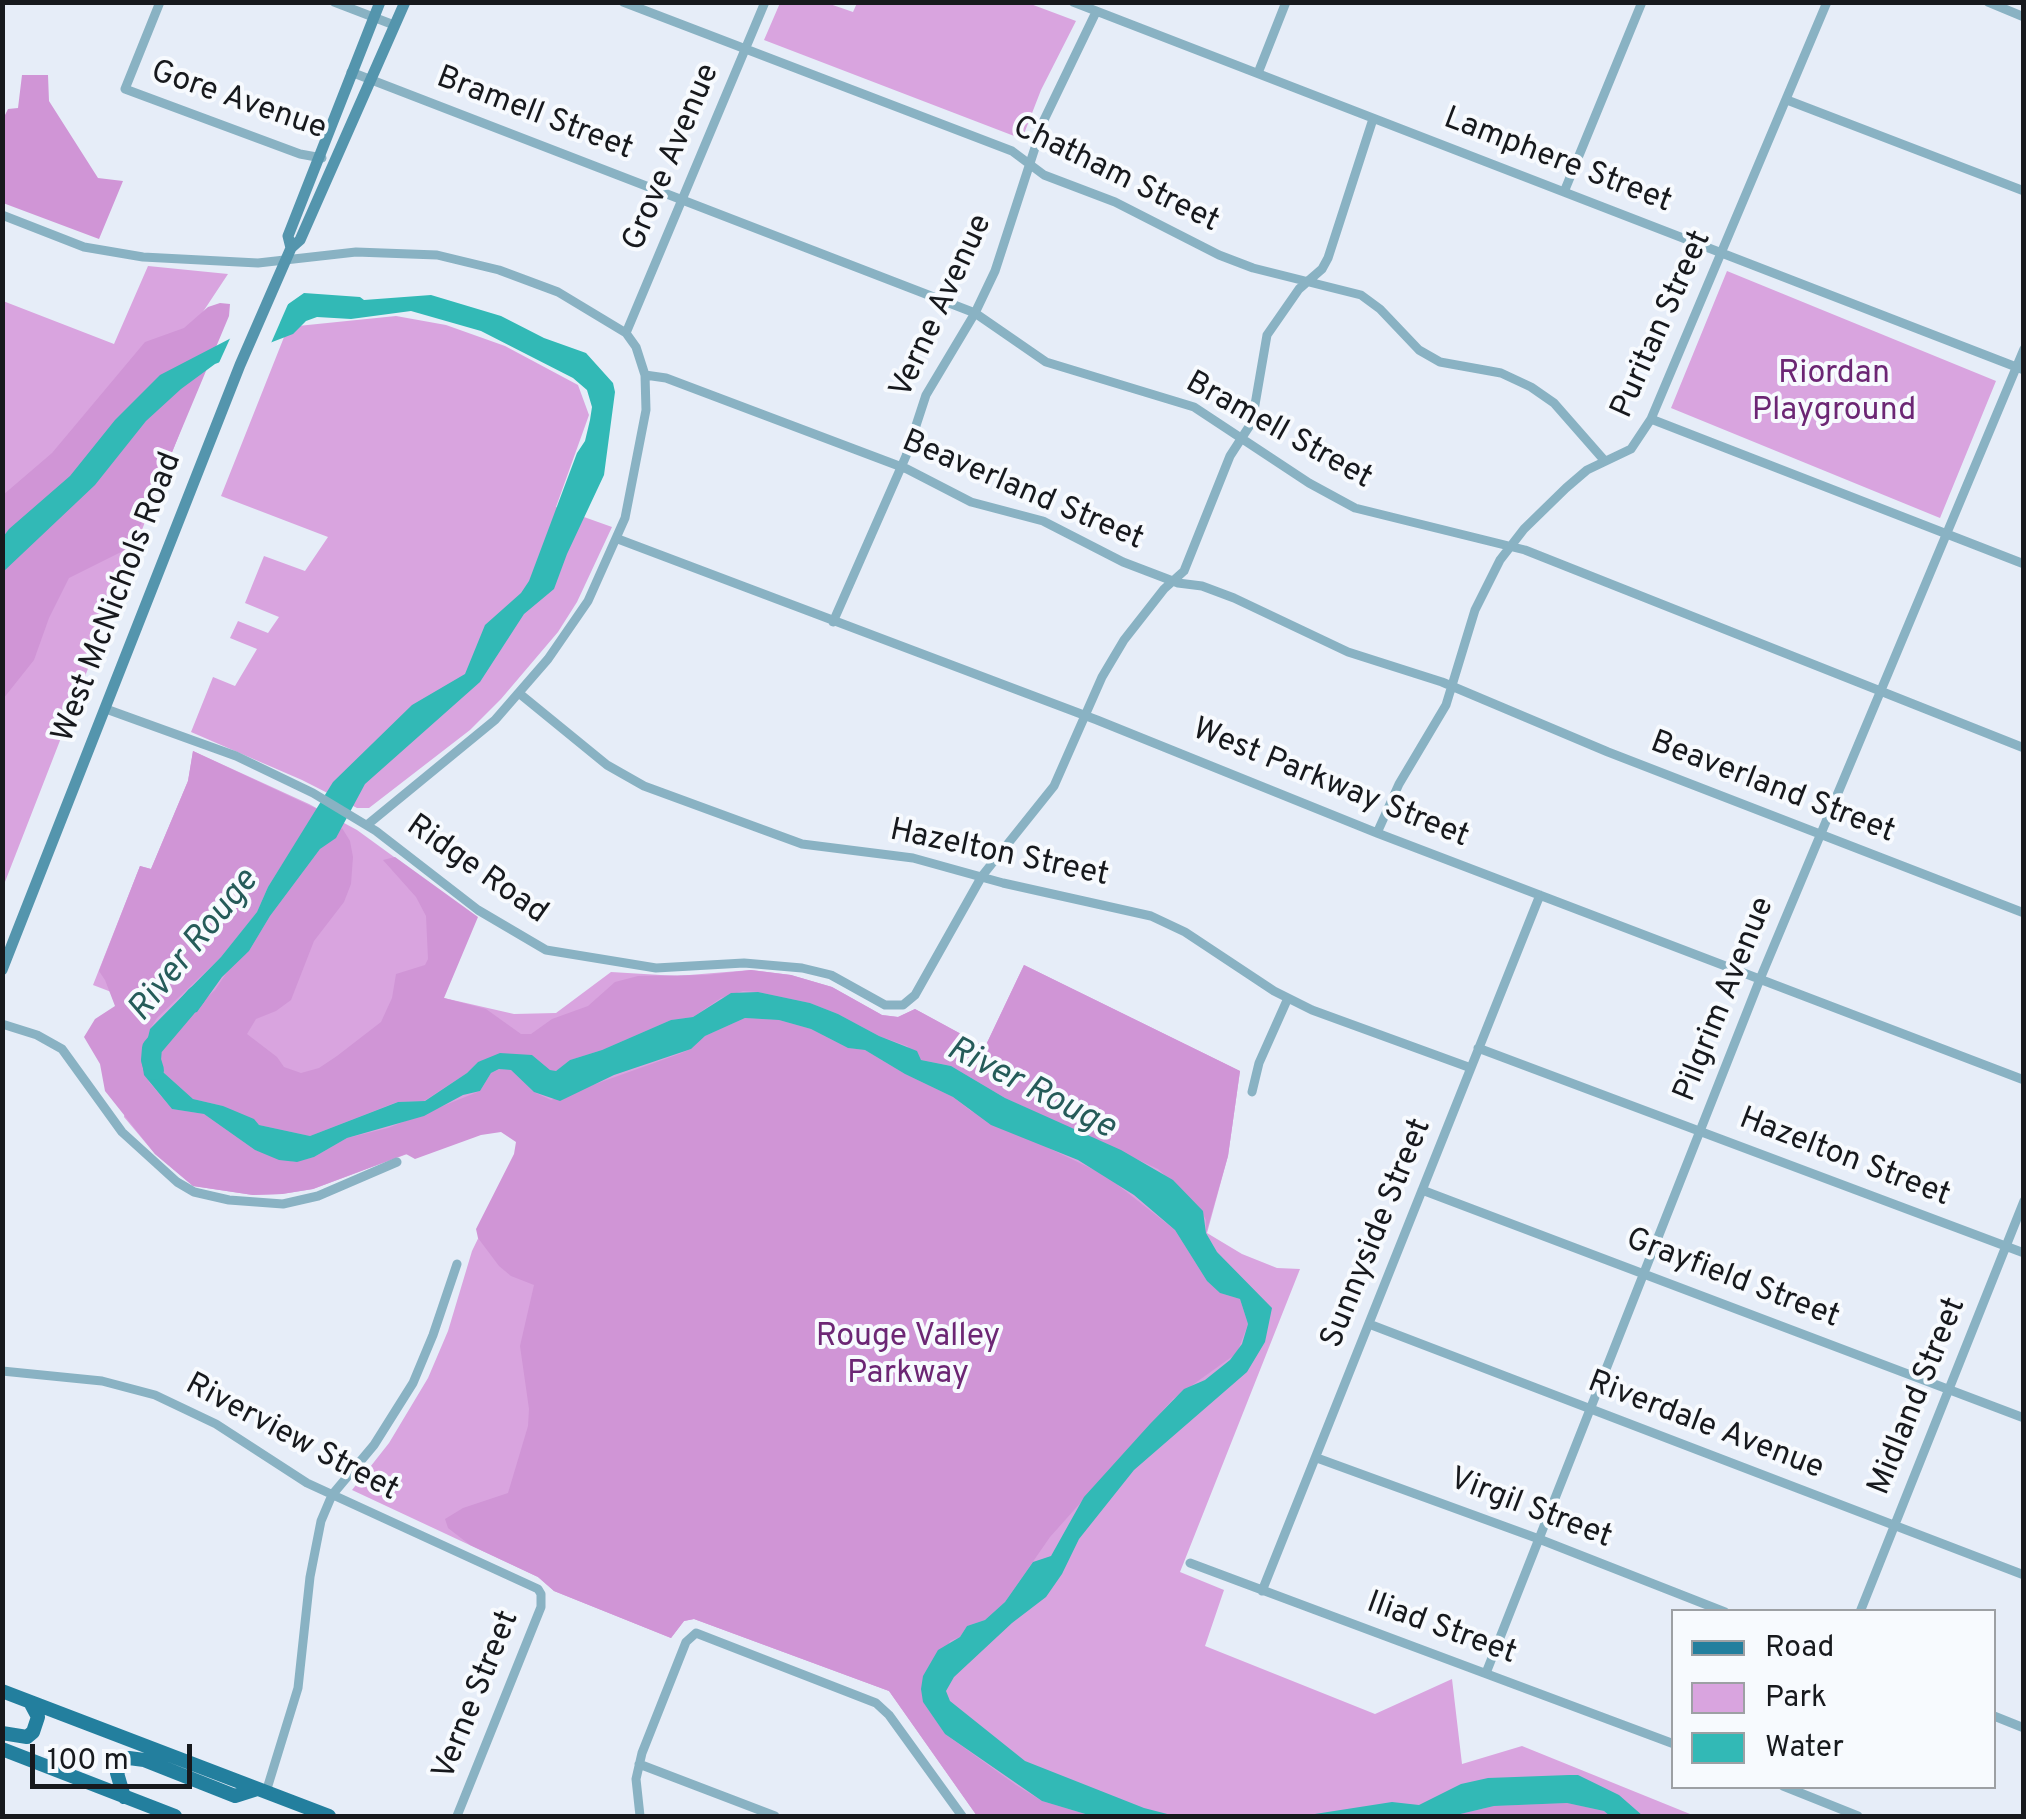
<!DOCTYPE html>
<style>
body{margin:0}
#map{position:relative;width:2026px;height:1819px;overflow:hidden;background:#e6edf8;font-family:Overpass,sans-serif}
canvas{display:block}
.frame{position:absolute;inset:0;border:5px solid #17191d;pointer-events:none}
.legend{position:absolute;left:1671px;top:1609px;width:325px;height:180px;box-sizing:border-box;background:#f7fafe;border:2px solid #9da0a4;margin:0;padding:12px 18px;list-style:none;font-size:30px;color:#17191d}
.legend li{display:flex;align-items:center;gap:20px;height:50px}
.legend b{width:50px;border:2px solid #9da0a4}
.scale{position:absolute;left:30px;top:1744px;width:162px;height:45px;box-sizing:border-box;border:5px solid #17191d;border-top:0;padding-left:12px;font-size:30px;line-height:35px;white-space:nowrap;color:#17191d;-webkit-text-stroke:8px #f7fafe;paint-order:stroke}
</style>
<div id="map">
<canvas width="2026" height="1819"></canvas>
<div class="frame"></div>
<ul class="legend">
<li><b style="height:12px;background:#237f9e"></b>Road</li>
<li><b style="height:28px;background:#d9a4df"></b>Park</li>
<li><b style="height:28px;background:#32b9b6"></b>Water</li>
</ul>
<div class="scale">100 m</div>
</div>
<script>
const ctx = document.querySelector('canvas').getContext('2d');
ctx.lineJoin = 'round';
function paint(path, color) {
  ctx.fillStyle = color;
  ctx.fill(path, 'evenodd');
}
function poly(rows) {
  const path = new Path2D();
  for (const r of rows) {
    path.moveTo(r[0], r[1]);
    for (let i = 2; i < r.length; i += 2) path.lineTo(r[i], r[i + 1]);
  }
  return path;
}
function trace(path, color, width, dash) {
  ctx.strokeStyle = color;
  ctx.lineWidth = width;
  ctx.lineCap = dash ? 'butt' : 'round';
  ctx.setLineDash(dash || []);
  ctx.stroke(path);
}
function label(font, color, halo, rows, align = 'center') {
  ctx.font = font + ' Overpass,sans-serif';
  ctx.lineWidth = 8;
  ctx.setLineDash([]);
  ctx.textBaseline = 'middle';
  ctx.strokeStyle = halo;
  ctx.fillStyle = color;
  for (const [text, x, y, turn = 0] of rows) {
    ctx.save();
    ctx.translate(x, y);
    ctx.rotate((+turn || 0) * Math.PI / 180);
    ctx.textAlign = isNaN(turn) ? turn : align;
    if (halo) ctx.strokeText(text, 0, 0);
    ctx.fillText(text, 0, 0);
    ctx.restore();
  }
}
const green = poly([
 [780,3,827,3,853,12,857,3,1028,3,1076,21,1041,90,1022,139,764,40],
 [148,266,228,274,189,333,203,373,3,887,3,301,114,344],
 [1727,271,1996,381,1940,518,1671,408],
 [396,316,446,325,505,346,578,385,589,415,556,507,612,527,577,602,558,632,501,699,470,730,369,808,357,808,302,780,191,732,213,677,235,686,257,649,230,638,238,621,268,633,279,617,245,603,264,556,305,571,328,537,221,496,288,327],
 [193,751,309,804,357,830,445,894,444,998,514,1014,556,1013,611,972,677,976,751,970,791,975,832,987,882,1015,898,1017,915,1009,985,1047,1024,965,1240,1071,1228,1156,1207,1233,1242,1254,1277,1268,1300,1269,1180,1572,1224,1590,1205,1646,1375,1714,1452,1679,1462,1764,1522,1746,1695,1816,977,1816,889,1691,694,1619,684,1621,671,1638,554,1591,538,1577,352,1490,389,1443,428,1378,448,1331,472,1251,522,1148,516,1120,418,1150,313,1189,282,1194,253,1195,193,1186,155,1154,124,1117,140,1003,93,985,140,866,151,869,188,781]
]);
const forest = poly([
 [22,75,48,75,49,101,98,178,123,181,99,239,3,203,3,119,8,109,18,108],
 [220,303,230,304,229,316,144,519,127,549,69,578,49,618,34,660,3,699,3,495,52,453,145,342,184,328,208,307],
 [193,751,317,809,268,887,257,912,221,957,157,1018,150,1029,142,1062,149,1082,172,1109,204,1114,255,1150,294,1162,314,1157,347,1138,388,1128,480,1091,491,1073,500,1069,511,1070,534,1092,551,1100,679,1054,691,1049,705,1036,745,1018,779,1020,811,1029,848,1048,865,1050,905,1074,953,1097,971,1111,1105,1175,1175,1230,1207,1281,1220,1293,1240,1299,1248,1324,1237,1353,1173,1399,1050,1537,1005,1602,985,1620,967,1626,960,1637,950,1641,923,1702,945,1734,1016,1785,1042,1801,1092,1816,1031,1814,977,1816,889,1691,694,1619,684,1621,671,1638,554,1591,538,1577,470,1545,448,1528,445,1519,463,1508,508,1493,528,1426,529,1409,520,1346,534,1285,511,1276,499,1266,478,1238,476,1229,514,1154,516,1142,501,1132,481,1135,415,1159,406,1154,313,1189,282,1194,253,1195,193,1186,155,1154,105,1091,100,1064,84,1037,95,1019,115,1006,105,980,99,971,140,866,151,869,188,781],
 [342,828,350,841,353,857,351,884,344,902,314,941,291,1000,276,1011,256,1019,247,1034,277,1057,284,1067,301,1073,319,1068,337,1056,381,1022,392,998,396,974,425,965,428,959,426,916,416,897,383,860,395,857,478,917,444,998,486,1009,521,1034,531,1034,552,1019,588,1006,615,982,638,976,706,975,751,970,791,975,832,987,882,1015,898,1017,915,1009,985,1047,1024,965,1240,1071,1228,1156,1206,1233,1206,1220,1199,1207,1158,1169,1005,1098,951,1066,921,1060,907,1046,879,1036,838,1014,810,1003,758,992,743,991,721,998,693,1017,671,1020,602,1050,570,1060,556,1071,550,1070,532,1055,478,1062,467,1073,424,1101,397,1102,310,1136,259,1125,223,1106,193,1099,154,1064,154,1038,160,1026,170,1018,189,1015,215,990,231,966,249,951,270,916,320,849],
 [1567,1803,1604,1811,1610,1816,1452,1816,1494,1806]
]);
const water = poly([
 [304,293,360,297,364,300,431,295,501,316,544,338,586,353,613,383,615,392,604,475,567,554,554,589,524,614,480,682,365,784,336,838,320,849,270,916,249,951,222,977,197,1012,170,1018,160,1026,154,1038,154,1064,193,1099,223,1106,254,1119,259,1125,310,1136,398,1102,425,1101,467,1073,478,1062,500,1053,532,1055,550,1070,556,1071,570,1060,602,1050,671,1020,693,1017,731,993,758,992,810,1003,838,1014,879,1036,917,1051,921,1060,951,1066,1005,1098,1121,1150,1173,1180,1203,1211,1206,1233,1217,1252,1272,1308,1265,1342,1247,1372,1134,1470,1079,1539,1062,1574,1046,1597,1012,1623,954,1677,946,1691,950,1701,1025,1761,1144,1808,1175,1816,1092,1816,1042,1801,945,1734,923,1702,921,1689,923,1676,938,1650,960,1637,967,1626,985,1620,1005,1602,1033,1562,1051,1556,1084,1497,1150,1424,1184,1389,1205,1380,1230,1360,1242,1344,1248,1324,1240,1299,1220,1293,1207,1281,1175,1230,1134,1195,1078,1160,991,1125,953,1097,905,1074,865,1050,848,1048,811,1029,779,1020,745,1018,705,1036,691,1049,614,1075,560,1101,534,1092,511,1070,499,1069,491,1073,480,1091,463,1095,424,1116,347,1138,314,1157,297,1162,279,1160,255,1150,204,1114,172,1109,144,1075,142,1062,150,1029,221,957,257,912,268,887,333,782,412,705,465,674,485,625,521,593,529,581,577,453,585,441,590,420,592,407,587,390,573,378,481,331,411,311,351,319,317,317,306,321,293,334,215,364,181,389,146,421,95,485,3,572,3,537,9,529,70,476,115,420,160,375,264,321],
 [1569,1775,1578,1775,1619,1795,1643,1816,1610,1816,1604,1811,1567,1803,1494,1806,1452,1816,1302,1816,1392,1802,1419,1805,1461,1784,1488,1778]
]);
const pier = poly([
 [292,295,268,350,227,365,218,365,233,332]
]);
const river = poly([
 [154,1070,151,1060,152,1048,196,996]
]);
const minor = poly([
 [160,2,125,89,300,154,322,158],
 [334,2,394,25],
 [623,2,1012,151,1044,175,1115,202,1219,255,1253,268,1361,295,1380,309,1419,350,1440,362,1501,373,1531,387,1554,403,1604,460],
 [1073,2,2024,370],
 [1988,2,2024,17],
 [351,72,975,313,1046,362,1194,407,1309,483,1355,508,1525,550,2024,748],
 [1258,73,1286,2],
 [1787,100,2024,191],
 [1564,192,1642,2],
 [2,215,84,247,143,257,258,263,356,252,437,255,499,270,558,292,626,333,636,347,645,375,646,410,625,518,588,601,548,659,495,720,367,825],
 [626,333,765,2],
 [645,375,666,378,907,469,971,502,1043,521,1123,562,1178,583,1202,586,1234,598,1348,652,1442,682,1608,752,2024,913],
 [1651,419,2024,564],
 [618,539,1097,720,1377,833,2024,1080],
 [833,622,906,456,926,395,975,313,995,271,1044,120,1096,12],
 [520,694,607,765,644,786,802,844,913,858,1003,883,1151,916,1185,932,1274,991,1312,1010,1471,1068],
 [106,709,236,756,313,793,376,831,478,910,546,950,656,968,744,963,802,968,831,975,885,1005,903,1005,915,995,982,876,1054,786,1102,677,1124,640,1164,589,1184,571,1230,456,1252,422,1267,335,1299,289,1322,269,1328,258,1373,119],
 [1377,833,1399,784,1446,705,1475,610,1500,560,1524,529,1566,488,1587,470,1631,449,1651,419,1827,2],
 [2,1024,37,1035,62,1049,122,1132,177,1182,194,1192,229,1200,283,1204,318,1196,397,1162],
 [1478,1048,2024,1253],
 [1252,1092,1259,1063,1288,998],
 [1422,1190,2024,1418],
 [1369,1324,2024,1575],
 [2,1371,102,1381,155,1395,216,1424,307,1483,538,1589,541,1594,541,1607,457,1816],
 [1317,1458,1539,1539,1725,1612],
 [1190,1563,1674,1744],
 [1262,1591,1540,895],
 [1860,1612,2024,1201],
 [1486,1673,1760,979,2024,349],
 [1994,1716,2024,1728],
 [639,1764,775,1816],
 [1783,1786,1858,1816],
 [266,1792,298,1688,310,1577,321,1521,332,1495,374,1445,413,1383,433,1335,457,1264],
 [640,1816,636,1779,642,1753,686,1642,696,1633,876,1703,889,1715,962,1816]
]);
const secondary = poly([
 [291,248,288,236,380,2],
 [2,970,240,365,291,248,300,240,405,2]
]);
const primary = poly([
 [2,1691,329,1816],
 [2,1733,27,1737,33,1732,38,1717,30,1702],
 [2,1749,175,1816],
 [124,1797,117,1773,123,1762,129,1758,144,1760,235,1796,257,1789]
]);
const streetNames = [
 ["Gore Avenue",238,102,19],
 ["Bramell Street",534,115,21],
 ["Grove Avenue",673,158,-67],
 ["Lamphere Street",1557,162,21],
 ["Chatham Street",1115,176,26],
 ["Verne Avenue",943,307,-65],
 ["Puritan Street",1663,325,-66],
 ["Bramell Street",1278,432,29],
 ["Beaverland Street",1022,492,23],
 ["West McNichols Road",119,598,-69],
 ["West Parkway Street",1330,785,22],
 ["Beaverland Street",1772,789,21],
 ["Hazelton Street",999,855,12],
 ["Ridge Road",476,871,35],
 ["Pilgrim Avenue",1726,1000,-68],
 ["Hazelton Street",1844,1159,21],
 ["Sunnyside Street",1378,1234,-68],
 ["Grayfield Street",1732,1280,21],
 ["Midland Street",1919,1397,-68],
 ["Riverdale Avenue",1705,1427,21],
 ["Riverview Street",291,1439,28],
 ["Virgil Street",1530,1510,21],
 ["Iliad Street",1441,1630,20],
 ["Verne Street",478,1696,-68]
];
const parkNames = [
 ["Riordan",1834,376],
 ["Playground",1834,413],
 ["Rouge Valley",908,1339],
 ["Parkway",908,1376]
];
const waterNames = [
 ["River Rouge",195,947,-51],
 ["River Rouge",1030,1090,27]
];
paint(green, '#d9a4df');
paint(forest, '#d095d6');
paint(water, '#32b9b6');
paint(pier, '#e6edf8');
trace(river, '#32b9b6', 20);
trace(minor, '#89b2c3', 9);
trace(secondary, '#5495ad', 11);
trace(primary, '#237f9e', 14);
label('32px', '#17191d', '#f7fafe', streetNames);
label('32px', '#6c2674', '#f7fafe', parkNames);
label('italic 35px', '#255b59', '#f7fafe', waterNames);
</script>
